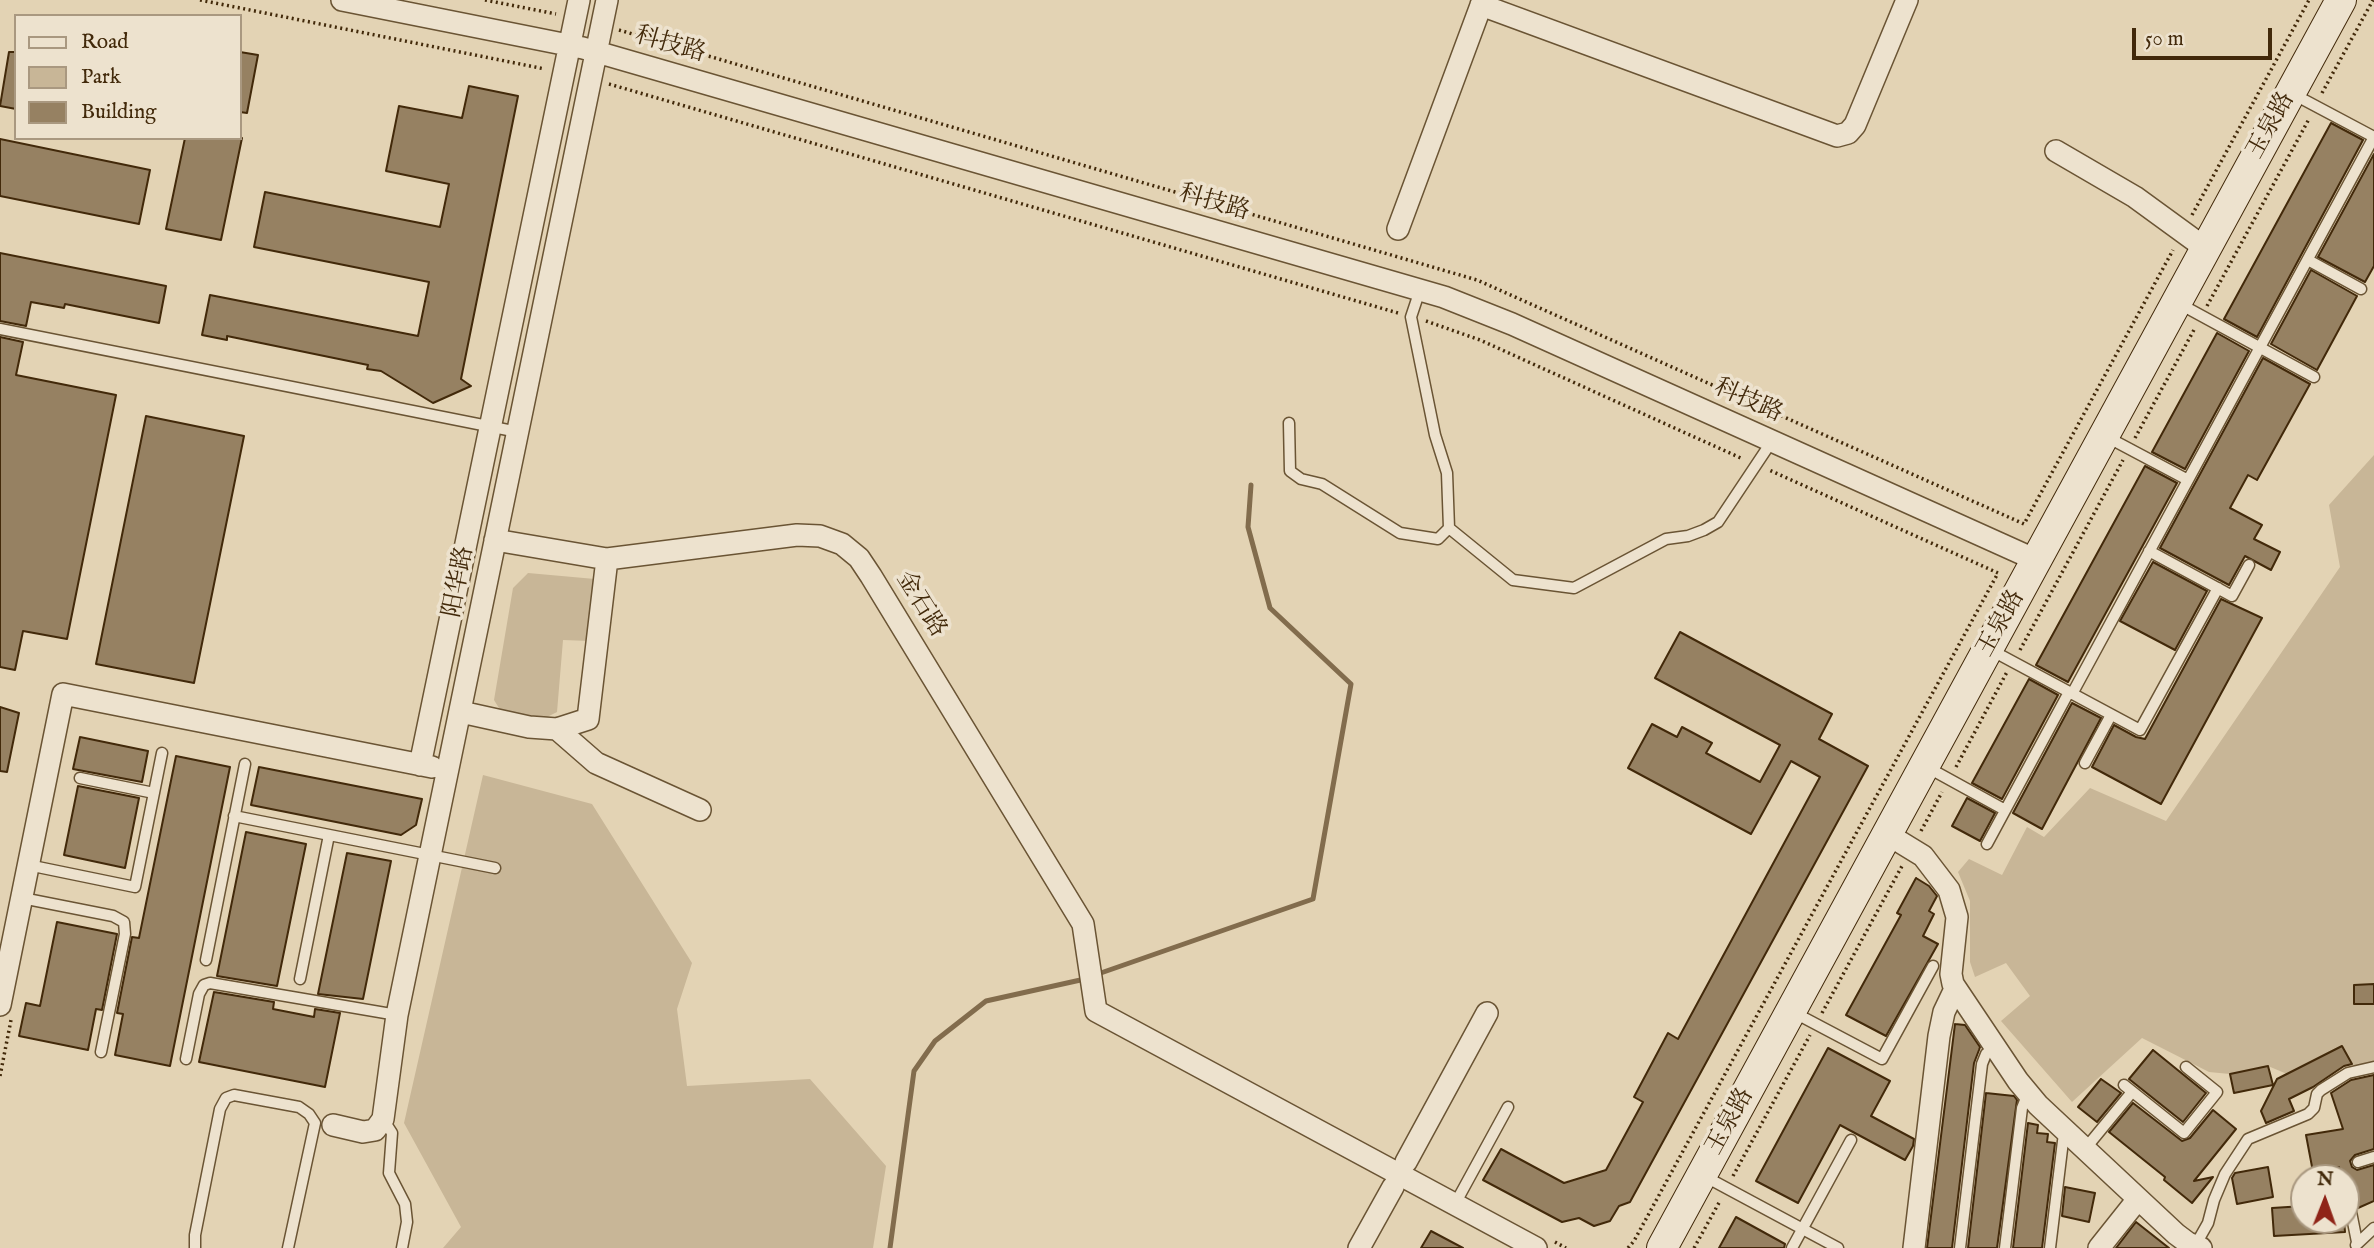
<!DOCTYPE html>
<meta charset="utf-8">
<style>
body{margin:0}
#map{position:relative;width:2374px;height:1248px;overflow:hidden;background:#e3d3b4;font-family:"IM FELL English",serif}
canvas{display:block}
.legend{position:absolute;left:14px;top:14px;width:228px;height:126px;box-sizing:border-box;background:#ede2ce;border:2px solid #a99880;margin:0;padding:9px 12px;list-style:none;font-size:21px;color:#42290a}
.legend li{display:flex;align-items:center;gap:14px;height:35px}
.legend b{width:35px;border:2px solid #a99880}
.north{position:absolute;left:2290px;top:1164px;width:70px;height:70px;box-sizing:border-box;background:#ede2ce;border:2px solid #a99880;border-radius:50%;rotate:1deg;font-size:19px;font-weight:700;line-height:28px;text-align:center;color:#42290a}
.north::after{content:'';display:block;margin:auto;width:24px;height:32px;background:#8f2418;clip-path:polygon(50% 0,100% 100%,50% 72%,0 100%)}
.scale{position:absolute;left:2132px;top:28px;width:140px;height:32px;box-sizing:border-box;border:4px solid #42290a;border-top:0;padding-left:9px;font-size:21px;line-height:24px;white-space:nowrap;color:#42290a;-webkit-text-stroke:5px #ede2ce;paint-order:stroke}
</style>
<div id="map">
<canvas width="2374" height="1248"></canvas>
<ul class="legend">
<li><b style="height:9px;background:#ede2ce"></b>Road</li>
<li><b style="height:19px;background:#c8b697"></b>Park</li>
<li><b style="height:19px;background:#968162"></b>Building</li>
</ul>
<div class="north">N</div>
<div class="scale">50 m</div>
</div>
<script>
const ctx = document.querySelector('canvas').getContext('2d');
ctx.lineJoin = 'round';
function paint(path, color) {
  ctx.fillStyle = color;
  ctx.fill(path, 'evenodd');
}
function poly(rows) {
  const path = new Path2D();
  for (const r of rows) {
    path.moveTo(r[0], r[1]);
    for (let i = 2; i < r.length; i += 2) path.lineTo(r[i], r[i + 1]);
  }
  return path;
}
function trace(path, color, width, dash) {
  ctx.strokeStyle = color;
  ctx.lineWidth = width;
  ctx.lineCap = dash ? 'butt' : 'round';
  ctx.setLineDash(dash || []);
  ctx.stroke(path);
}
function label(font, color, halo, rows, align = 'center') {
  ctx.font = font + ' "IM FELL English","Noto Serif SC",serif';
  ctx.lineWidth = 7;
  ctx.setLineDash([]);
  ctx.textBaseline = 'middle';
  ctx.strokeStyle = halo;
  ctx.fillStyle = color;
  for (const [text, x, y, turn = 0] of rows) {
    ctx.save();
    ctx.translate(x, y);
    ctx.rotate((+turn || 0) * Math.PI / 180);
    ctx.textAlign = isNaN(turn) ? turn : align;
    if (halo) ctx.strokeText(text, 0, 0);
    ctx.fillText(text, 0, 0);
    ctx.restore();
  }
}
const green = poly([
 [2374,455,2374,1069,2353,1066,2342,1046,2287,1074,2268,1066,2230,1074,2209,1072,2142,1038,2072,1102,2001,1021,2030,996,2006,963,1975,977,1970,962,1970,901,1958,872,1969,859,2002,875,2027,827,2044,837,2090,788,2166,821,2340,567,2329,505],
 [528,573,595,579,590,641,563,640,557,712,543,719,502,713,494,700,513,588],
 [483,775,592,804,692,963,677,1009,687,1086,810,1079,886,1166,873,1248,443,1248,461,1227,404,1123]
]);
const stream = poly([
 [1095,975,1313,899,1351,684,1270,608,1248,527,1251,485],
 [890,1248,914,1071,935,1041,986,1001,1085,979]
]);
const building = poly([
 [9,52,16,52,16,109,0,106,9,52],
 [240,52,258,55,247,113,240,112,240,52],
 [469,86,518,96,461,379,471,386,433,403,381,371,367,369,368,365,227,336,227,340,202,335,210,295,418,336,429,282,254,247,265,192,440,227,449,184,386,171,399,106,462,118,469,86],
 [2331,123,2363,140,2257,337,2224,319,2331,123],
 [185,138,242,138,221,240,166,229,185,138],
 [0,139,150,170,139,224,0,196,0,139],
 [2374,154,2374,266,2365,282,2318,257,2374,154],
 [0,253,166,286,159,323,65,304,64,308,31,302,26,326,0,321,0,253],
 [2311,270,2357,296,2317,370,2271,344,2311,270],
 [2217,333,2249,351,2185,469,2152,452,2217,333],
 [0,337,23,342,16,375,116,395,67,639,23,631,15,670,0,667,0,337],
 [2263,358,2310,384,2257,480,2248,475,2230,508,2262,525,2254,539,2280,552,2271,570,2245,556,2229,585,2160,548,2263,358],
 [146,416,244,436,194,683,96,664,146,416],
 [2145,466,2177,483,2068,682,2036,665,2145,466],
 [2153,562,2207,591,2175,650,2120,621,2153,562],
 [2221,599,2262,618,2161,804,2092,767,2114,725,2136,737,2145,739,2221,599],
 [1680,632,1832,714,1819,739,1868,766,1630,1202,1619,1206,1610,1221,1594,1226,1579,1218,1562,1222,1483,1180,1501,1149,1564,1183,1606,1170,1643,1102,1634,1097,1668,1033,1678,1039,1820,777,1791,761,1751,834,1628,768,1652,724,1677,737,1682,727,1712,743,1706,753,1760,782,1780,745,1655,678,1680,632],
 [2029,679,2058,695,2002,799,1972,783,2029,679],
 [2072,703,2101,718,2042,829,2013,813,2072,703],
 [0,707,19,713,7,772,0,771,0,707],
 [80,737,148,751,142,782,73,769,80,737],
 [176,756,230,767,170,1066,115,1055,123,1014,117,1013,132,937,139,938,176,756],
 [259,767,422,799,416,825,401,835,251,805,259,767],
 [78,786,139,798,125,868,64,855,78,786],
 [1967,798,1995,813,1980,841,1952,826,1967,798],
 [246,832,306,844,277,986,217,976,246,832],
 [347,853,391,861,363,999,318,994,347,853],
 [1916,878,1929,886,1937,896,1929,911,1934,914,1923,936,1938,944,1886,1036,1846,1015,1901,915,1897,913,1916,878],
 [57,922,117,934,102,1010,96,1009,88,1050,19,1036,26,1003,40,1006,57,922],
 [2374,984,2374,1004,2354,1004,2354,985,2374,984],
 [214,992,274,1002,273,1009,314,1017,315,1009,340,1013,325,1087,199,1062,214,992],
 [1955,1024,1965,1025,1980,1047,1979,1050,1974,1063,1952,1248,1927,1248,1955,1024],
 [2342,1046,2352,1064,2344,1066,2313,1087,2289,1099,2294,1111,2266,1123,2261,1111,2277,1079,2342,1046],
 [1828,1048,1890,1081,1871,1116,1914,1139,1913,1146,1905,1160,1840,1125,1798,1203,1756,1181,1828,1048],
 [2153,1050,2206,1093,2183,1122,2129,1079,2153,1050],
 [2268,1066,2273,1085,2234,1093,2230,1074,2268,1066],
 [2374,1075,2374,1149,2355,1155,2350,1161,2352,1167,2357,1170,2374,1165,2374,1201,2358,1208,2356,1198,2348,1189,2346,1178,2343,1178,2339,1167,2313,1172,2306,1135,2343,1129,2331,1093,2351,1080,2374,1075],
 [2101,1079,2121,1093,2097,1122,2078,1107,2101,1079],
 [1986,1093,2014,1096,2017,1100,1997,1248,1968,1248,1986,1093],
 [2133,1103,2182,1141,2190,1138,2213,1110,2236,1129,2194,1181,2213,1177,2192,1203,2164,1180,2165,1177,2109,1132,2133,1103],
 [2028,1123,2038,1125,2037,1133,2048,1134,2047,1142,2055,1143,2042,1248,2013,1248,2028,1123],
 [2268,1167,2273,1197,2237,1204,2232,1178,2235,1173,2268,1167],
 [2065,1187,2095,1193,2089,1222,2062,1216,2065,1187],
 [2304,1206,2304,1220,2344,1220,2345,1232,2274,1236,2272,1208,2304,1206],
 [1736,1217,1785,1244,1784,1248,1719,1248,1736,1217],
 [2136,1222,2169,1248,2116,1248,2136,1222],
 [1431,1231,1463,1248,1421,1248,1431,1231]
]);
const path = poly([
 [200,0,545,69],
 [485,0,556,14],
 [619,30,1477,280,2024,524,2173,250],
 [609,84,1398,313],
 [2322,93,2373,0],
 [2192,215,2309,0],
 [2207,306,2309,119],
 [1426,321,1480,340,1743,459],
 [2135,438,2195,328],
 [2020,650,2123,460],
 [1956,767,2007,672],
 [1921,831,1942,792],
 [1822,1013,1902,866],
 [0,1076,11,1020],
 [1733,1176,1810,1035],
 [1555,1242,1566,1248],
 [1628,1248,1634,1241,1998,573,1769,470],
 [1694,1248,1720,1201]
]);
const lane = poly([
 [2293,94,2374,137],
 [2308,260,2361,289],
 [1420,290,1411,317,1435,435,1447,473,1449,528,1513,580,1574,588,1666,539,1688,536,1704,530,1718,522,1772,441],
 [2178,303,2314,377],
 [0,329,518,432],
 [1289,423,1290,471,1301,479,1322,484,1400,533,1438,539,1449,528],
 [2107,437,2188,480],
 [2149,551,2232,596,2249,565],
 [1989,649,2140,730,2218,588],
 [2072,694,2374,137],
 [2085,763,2111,715],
 [1925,766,2005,810],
 [80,778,154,793],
 [234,816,495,868],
 [1987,844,2069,692],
 [28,865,135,887,162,753],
 [22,898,113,916,124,922,125,934,101,1052],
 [206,960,245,764],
 [300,979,329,835],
 [1793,1012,1882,1059,1933,966],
 [186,1059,199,994,204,985,210,983,397,1015],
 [2124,1085,2184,1133,2217,1092,2186,1067],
 [383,1119,392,1133,389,1173,405,1204,407,1222,402,1248],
 [2085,1149,2132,1092],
 [2358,1162,2374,1157],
 [1704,1176,1838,1248],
 [2346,1196,2349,1202,2357,1242],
 [1455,1204,1508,1107],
 [2356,1245,2374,1228],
 [2195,1246,2208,1223,2214,1200,2225,1174,2248,1139,2308,1114,2314,1108,2317,1094,2321,1090,2348,1073,2374,1067],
 [195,1248,195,1235,220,1109,226,1098,234,1095,299,1107,309,1114,315,1123,288,1248],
 [1792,1248,1851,1140],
 [1960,1248,1982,1064,1986,1054,1995,1047],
 [2005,1248,2022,1108,2028,1093],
 [2050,1248,2063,1141,2066,1131]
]);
const street = poly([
 [342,0,583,48,1444,297,1512,324,2036,560],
 [1481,5,1837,136,1848,133,1855,125,1907,0],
 [2056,151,2135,197,2205,248],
 [1398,229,1483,0],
 [495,540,607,559,797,535,820,536,842,544,859,558,871,576,1083,924,1096,1011,1536,1248],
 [461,712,529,727,557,729,588,719,607,559],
 [557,729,596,763,700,810],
 [420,765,579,0],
 [1887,834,1923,856,1949,890,1957,917,1951,974,1953,984,2018,1081,2038,1105,2176,1234,2188,1243,2201,1248],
 [0,1005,63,694,432,767],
 [333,1125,363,1132,375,1130,383,1119,397,1015,607,0],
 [1406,1162,1487,1013],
 [1359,1248,1393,1187],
 [1914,1248,1939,1036,1944,1012,1955,989],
 [2099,1248,2138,1199]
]);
const secondary = poly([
 [1662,1248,2341,0]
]);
const streetNames = [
 ["科技路",670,46,16],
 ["玉泉路",2272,126,-61],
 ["科技路",1214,204,16],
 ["科技路",1748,402,24],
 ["阳华路",460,582,-79],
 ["金石路",920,605,58],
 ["玉泉路",2002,624,-61],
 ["玉泉路",1731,1122,-61]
];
paint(green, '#c8b697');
trace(stream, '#826c4d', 5);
paint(building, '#968162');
trace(building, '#42290a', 2);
trace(lane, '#6a5434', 13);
trace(street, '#6a5434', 24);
trace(secondary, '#42290a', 32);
trace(path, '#42290a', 3.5, [2, 3.5]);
trace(lane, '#ede2ce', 10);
trace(street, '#ede2ce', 21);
trace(secondary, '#ede2ce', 30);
label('24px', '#42290a', '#ede2ce', streetNames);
</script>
